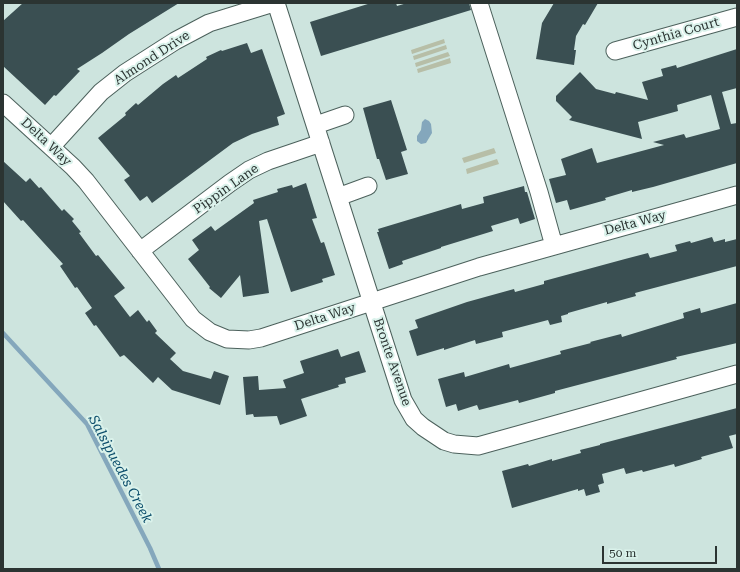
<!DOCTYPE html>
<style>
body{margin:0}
#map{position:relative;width:740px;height:572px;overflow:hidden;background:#cde4de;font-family:"Roboto Serif",serif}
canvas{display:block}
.frame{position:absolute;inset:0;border:4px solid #2b3432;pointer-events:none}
.scale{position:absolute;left:602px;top:546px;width:115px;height:18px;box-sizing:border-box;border:2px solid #2b3432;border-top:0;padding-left:5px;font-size:12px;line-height:14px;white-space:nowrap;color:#2b3432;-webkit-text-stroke:3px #daf2eb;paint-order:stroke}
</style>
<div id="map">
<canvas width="740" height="572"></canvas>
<div class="frame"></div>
<div class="scale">50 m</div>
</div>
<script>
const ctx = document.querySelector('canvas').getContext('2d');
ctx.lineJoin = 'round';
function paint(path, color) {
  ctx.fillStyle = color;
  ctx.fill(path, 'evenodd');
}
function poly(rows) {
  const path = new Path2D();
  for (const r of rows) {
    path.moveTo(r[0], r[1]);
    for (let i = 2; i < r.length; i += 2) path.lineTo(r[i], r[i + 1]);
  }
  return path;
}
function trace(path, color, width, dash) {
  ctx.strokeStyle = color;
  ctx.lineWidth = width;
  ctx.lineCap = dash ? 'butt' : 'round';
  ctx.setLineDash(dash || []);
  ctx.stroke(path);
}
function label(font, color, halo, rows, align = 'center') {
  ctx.font = font + ' "Roboto Serif",serif';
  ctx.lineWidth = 4;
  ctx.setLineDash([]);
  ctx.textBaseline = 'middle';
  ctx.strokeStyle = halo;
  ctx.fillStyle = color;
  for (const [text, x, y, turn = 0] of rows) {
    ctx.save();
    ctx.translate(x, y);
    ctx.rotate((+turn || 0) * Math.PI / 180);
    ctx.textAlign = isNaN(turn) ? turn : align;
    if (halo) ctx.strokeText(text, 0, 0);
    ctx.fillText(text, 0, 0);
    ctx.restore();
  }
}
const green = poly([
 [444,39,445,43,412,54,411,50],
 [446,45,447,49,414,60,413,56],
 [448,52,450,56,416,67,415,63],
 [450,58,451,63,418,73,417,69],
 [494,148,496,153,464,163,462,158],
 [497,159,499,164,467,174,466,169]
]);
const water = poly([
 [425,119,429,121,431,124,432,133,426,143,421,144,417,141,417,136,421,130,422,122]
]);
const stream = poly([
 [3,333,87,424,150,548,159,569]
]);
const building = poly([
 [23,3,179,3,129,34,102,53,77,69,80,71,56,96,54,95,45,105,3,66,3,21],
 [371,3,396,3,397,6,407,3,469,3,471,10,321,56,310,22],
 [554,3,598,3,585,25,583,24,576,36,574,50,576,50,574,65,536,59,542,23],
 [247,43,251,53,262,49,285,114,277,117,279,125,252,134,233,143,152,203,147,196,140,201,124,180,130,176,98,138,126,115,125,113,136,103,138,105,163,84,176,75,178,78,207,59,206,57,221,50,222,51],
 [737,49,737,88,722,92,731,124,737,123,737,163,653,187,632,192,632,190,605,198,606,200,570,210,567,200,556,203,549,179,566,175,561,159,592,148,597,163,664,145,653,142,684,134,686,138,720,129,711,95,677,105,678,111,638,122,642,139,569,120,572,117,556,101,556,96,580,72,596,89,615,94,616,92,648,100,642,82,663,76,661,69,676,65,677,68],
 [391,100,407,150,401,152,408,174,386,180,379,159,377,159,363,108],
 [3,161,26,182,30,178,39,188,41,187,62,211,64,209,74,219,72,221,81,232,79,233,96,256,98,255,125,288,114,296,130,317,138,310,147,322,149,320,157,331,155,333,176,353,170,359,183,371,211,379,214,371,229,376,220,405,172,390,158,377,153,383,124,355,120,357,96,325,94,326,85,313,92,308,77,287,75,288,60,266,63,264,23,220,21,221,3,201],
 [306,183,317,218,312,219,321,243,324,242,335,275,322,279,323,282,291,292,267,219,259,221,269,293,243,297,240,275,221,298,209,288,210,287,188,259,199,250,192,240,211,226,215,231,254,203,253,200,278,192,277,189,292,185,293,188],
 [524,186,525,192,527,192,535,219,520,224,518,218,491,226,493,231,441,247,441,248,402,261,403,264,389,269,377,232,379,232,378,229,461,204,462,209,484,203,483,197],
 [712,237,714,242,725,239,725,242,737,239,737,266,635,293,636,296,607,304,607,302,568,313,568,314,561,316,562,322,550,325,548,320,502,332,503,337,476,344,475,340,444,350,444,348,417,356,409,331,418,328,415,320,467,302,514,289,515,292,544,284,544,281,625,259,648,253,650,258,677,251,675,245,690,241,691,243],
 [737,303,737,343,676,357,677,359,555,391,555,393,519,403,518,400,479,410,477,405,458,411,456,404,446,407,438,379,464,372,465,377,509,364,510,368,561,354,560,351,591,343,590,342,621,334,622,337,684,318,683,313,700,308,701,313],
 [338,349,341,357,359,351,366,372,345,378,346,383,338,385,339,387,301,399,307,416,280,425,277,416,254,417,253,414,246,415,243,377,258,376,259,390,286,388,283,380,304,373,300,361],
 [737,408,737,434,729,436,733,448,701,457,702,459,675,467,674,464,643,472,642,470,626,474,624,468,602,474,604,483,598,485,600,492,586,496,584,489,578,491,578,489,512,508,502,471,528,464,529,466,552,459,552,461,581,453,580,450,600,445,600,444]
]);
const minor = poly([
 [276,3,403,400,414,419,423,427,444,441,454,444,478,446,737,374],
 [479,3,539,192,554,246],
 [615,51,737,17],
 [3,103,73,167,86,181,193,319,210,332,227,339,249,340,261,338,479,267,737,195],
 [316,125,345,115],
 [51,147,101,92,125,73,175,41,209,23,274,3],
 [338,197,368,186],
 [140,251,230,183,249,170,268,161,321,143]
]);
const streetNames = [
 ["Cynthia Court",676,34,-16],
 ["Almond Drive",152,58,-33],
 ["Delta Way",46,142,43],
 ["Pippin Lane",226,189,-35],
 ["Delta Way",635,223,-15],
 ["Delta Way",325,317,-18],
 ["Bronte Avenue",392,362,71]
];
const waterNames = [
 ["Salsipuedes Creek",120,469,62]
];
paint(green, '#b7bea7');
paint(water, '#84a7bc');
trace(stream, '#84a7bc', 4.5);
paint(building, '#3a4f52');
trace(minor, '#4c615c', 19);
trace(minor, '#fff', 17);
label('13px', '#2b3432', '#daf2eb', streetNames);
label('italic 14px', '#0a4c6a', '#daf2eb', waterNames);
</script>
